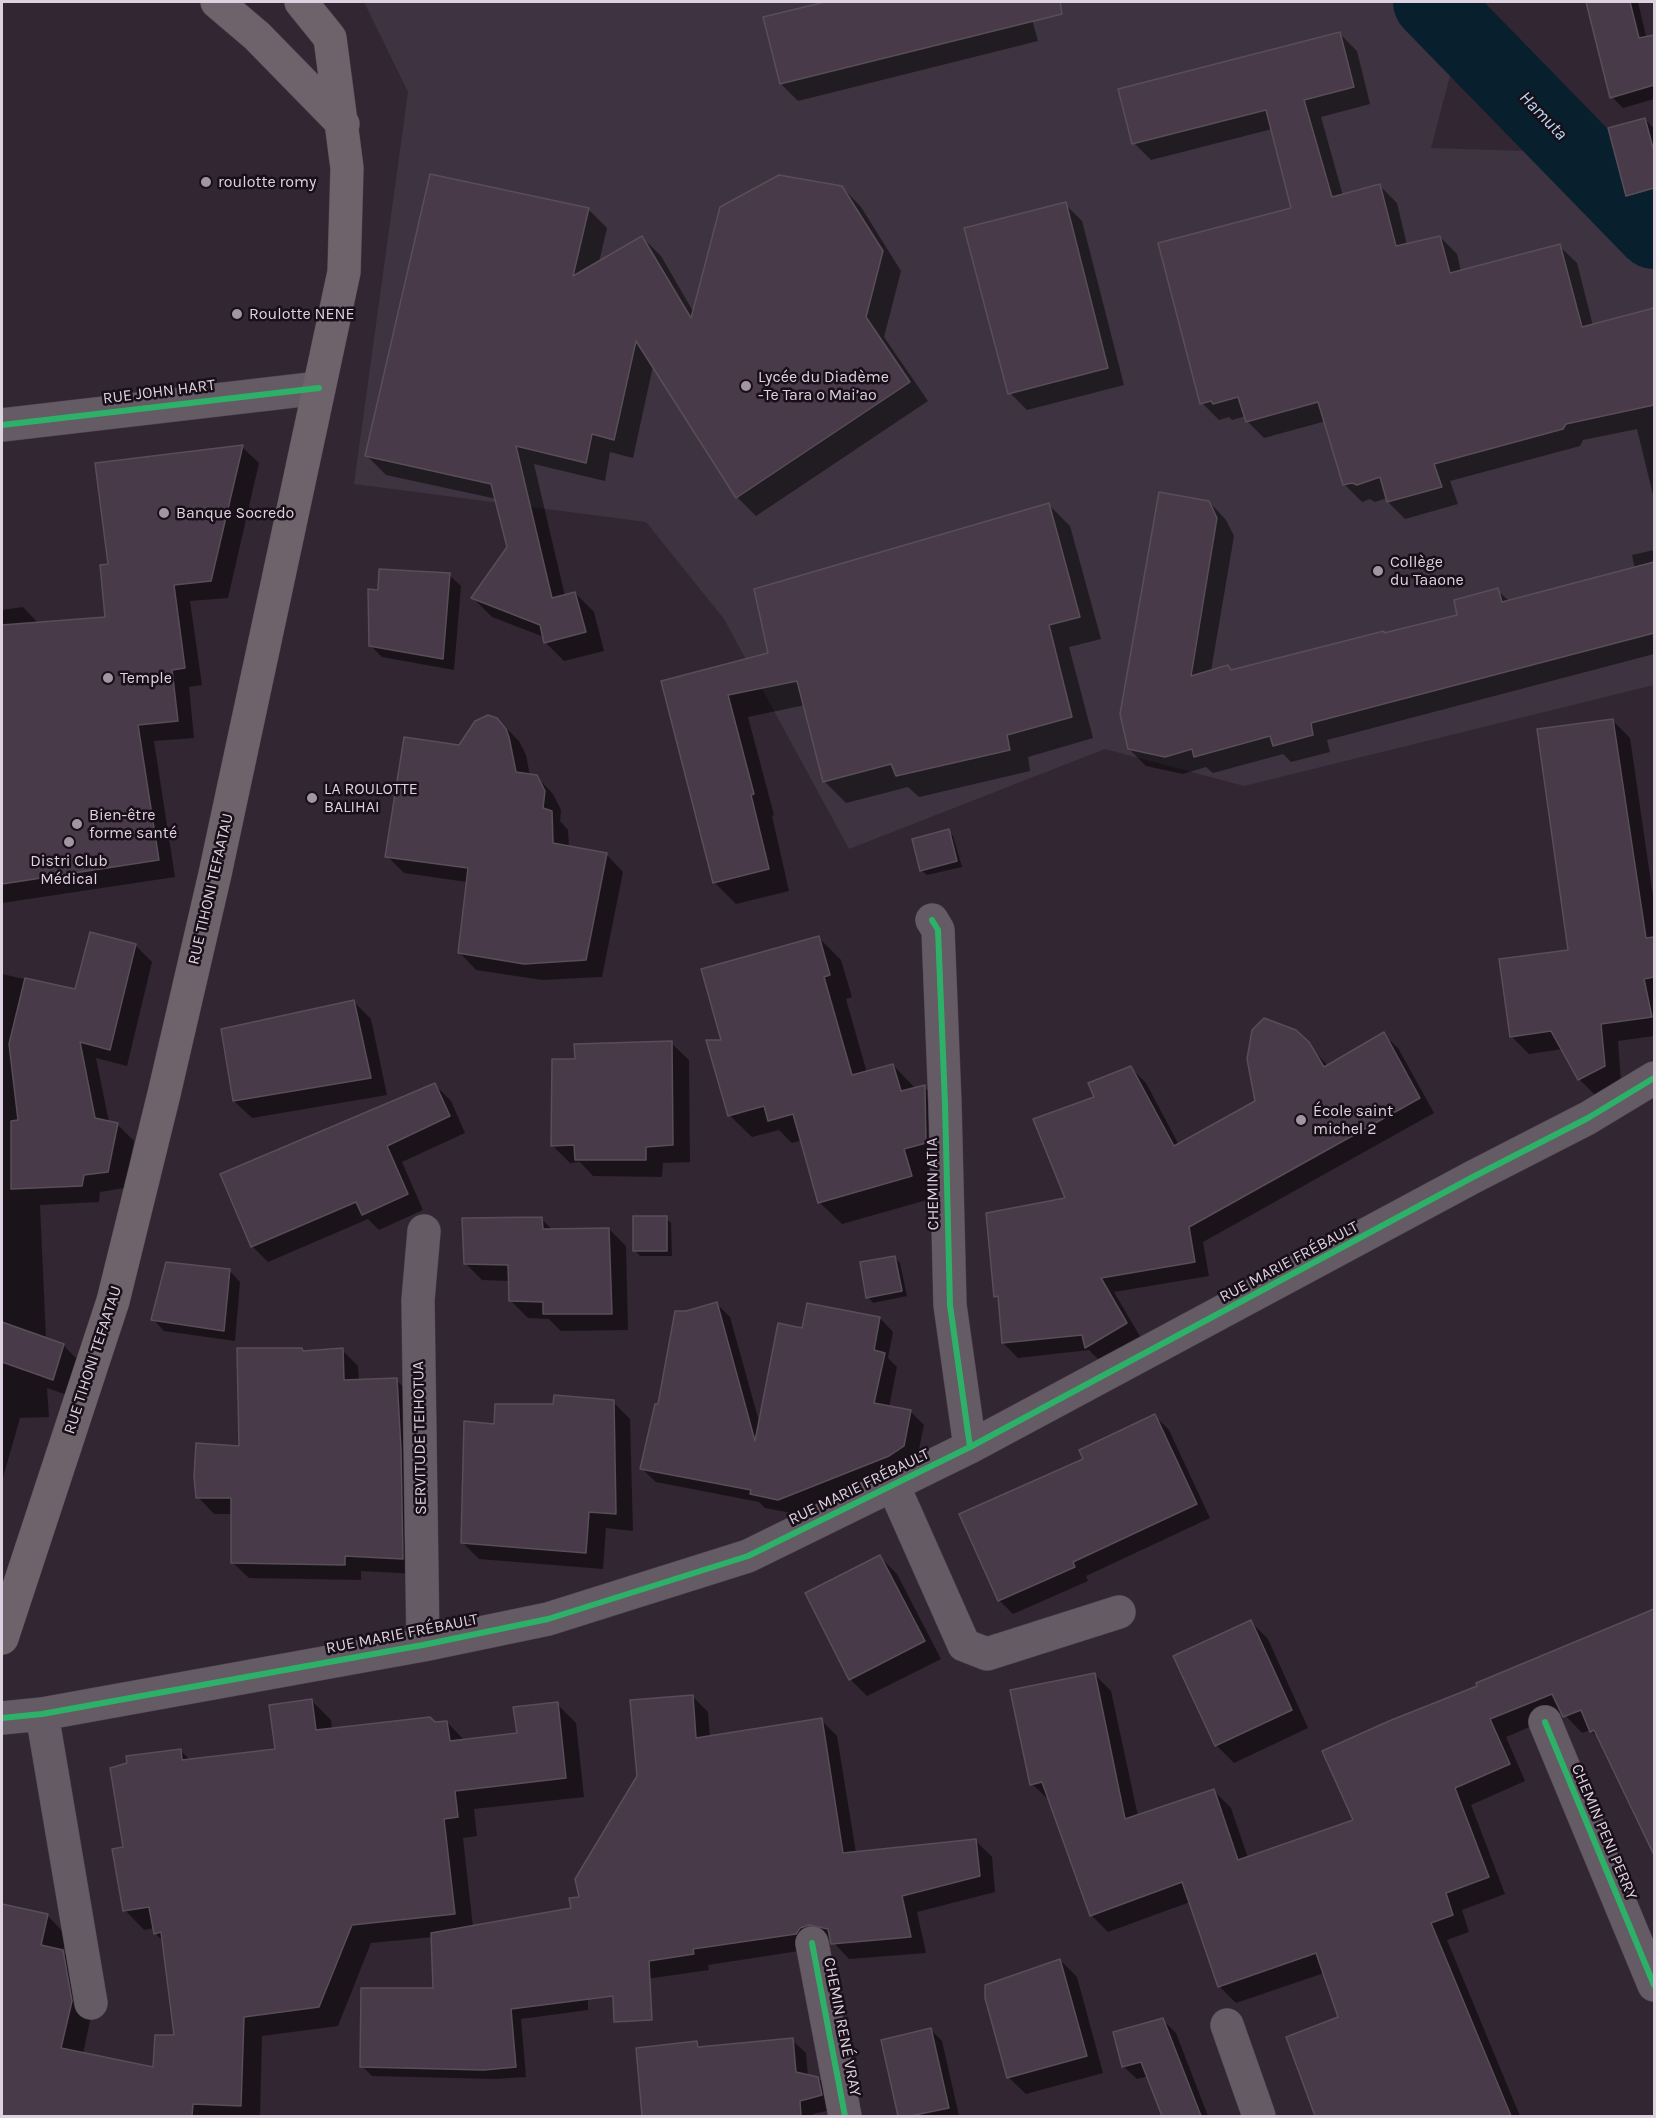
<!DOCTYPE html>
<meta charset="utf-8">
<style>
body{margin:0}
#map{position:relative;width:1656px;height:2118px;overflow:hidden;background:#312632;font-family:Karla,sans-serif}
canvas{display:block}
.frame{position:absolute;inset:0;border:3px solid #dfd2e0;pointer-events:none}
</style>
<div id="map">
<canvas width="1656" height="2118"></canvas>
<div class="frame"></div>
</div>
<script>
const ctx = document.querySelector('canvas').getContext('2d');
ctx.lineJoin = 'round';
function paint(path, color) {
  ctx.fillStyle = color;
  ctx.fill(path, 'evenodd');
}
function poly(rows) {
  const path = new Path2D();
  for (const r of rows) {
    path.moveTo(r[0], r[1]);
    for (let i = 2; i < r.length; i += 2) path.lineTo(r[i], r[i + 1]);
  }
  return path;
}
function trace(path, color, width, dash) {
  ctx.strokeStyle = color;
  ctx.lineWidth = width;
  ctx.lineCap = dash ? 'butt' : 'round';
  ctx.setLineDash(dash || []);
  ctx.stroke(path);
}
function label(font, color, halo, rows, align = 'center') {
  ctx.font = font + ' Karla,sans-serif';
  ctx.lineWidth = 5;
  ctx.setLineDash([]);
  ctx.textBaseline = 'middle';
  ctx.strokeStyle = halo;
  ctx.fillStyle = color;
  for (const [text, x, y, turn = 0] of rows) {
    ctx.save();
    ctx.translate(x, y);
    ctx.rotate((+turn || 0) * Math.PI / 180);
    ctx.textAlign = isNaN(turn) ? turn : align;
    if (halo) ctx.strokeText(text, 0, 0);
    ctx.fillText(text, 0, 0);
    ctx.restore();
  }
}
const education = poly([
 [364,2,1392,2,1451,72,1431,148,1527,151,1654,263,1654,685,1244,786,1105,749,849,849,724,619,646,522,354,484,408,92]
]);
const shadow = poly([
 [831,2,1027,2,1038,41,798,101,781,84,765,18],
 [1588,2,1638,2,1646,36,1654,36,1654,99,1623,108,1612,97],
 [1340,34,1357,51,1370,104,1321,117,1343,196,1380,186,1397,203,1407,245,1440,237,1457,254,1461,272,1559,246,1577,263,1593,326,1633,332,1654,327,1654,499,1637,429,1583,440,1580,446,1450,481,1458,504,1405,519,1388,502,1387,498,1375,502,1370,499,1362,502,1345,485,1326,421,1264,438,1247,421,1246,416,1232,420,1229,417,1219,420,1202,403,1292,209,1272,129,1151,160,1134,143],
 [1645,119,1654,129,1654,214,1648,215,1627,195],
 [842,187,861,207,901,271,884,337,928,401,756,516,737,497,653,366,633,458,610,452,605,481,534,464,565,596,575,593,594,612,604,651,564,661,545,642,544,637,492,617,473,598,509,548,497,499,386,475,367,456,588,209,607,228,599,262,642,237,661,256,694,313],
 [1065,204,1082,221,1124,385,1027,410,1010,393],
 [242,447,259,463,228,598,190,601,202,685,189,687,194,738,154,741,175,877,2,903,2,610,23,607,39,624,107,618,110,566],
 [1209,502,1226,520,1234,536,1211,671,1228,667,1232,671,1459,616,1497,590,1509,601,1635,569,1632,555,1654,550,1654,654,1327,740,1330,752,1291,762,1283,754,1213,773,1206,767,1183,774,1146,766,1129,749],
 [1049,505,1070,526,1101,639,1069,647,1093,738,1028,757,1030,771,919,797,908,787,846,803,824,781,805,705,748,717,774,815,772,816,789,891,736,904,714,882,662,682,770,654],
 [449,575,461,586,454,670,382,657,371,646,379,591],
 [488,717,502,724,519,741,526,755,530,776,536,776,553,794,561,810,560,821,568,830,569,847,606,854,623,872,602,977,542,980,476,970,459,952,467,882,404,873,387,856,460,747],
 [1612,720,1630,738,1654,903,1654,1036,1618,1041,1621,1083,1596,1096,1579,1079,1563,1049,1529,1054,1512,1037,1501,961,1569,951],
 [948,831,953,836,962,867,927,875,921,870],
 [819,938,841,960,852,997,846,999,867,1073,893,1065,915,1088,924,1087,947,1109,948,1165,926,1171,934,1198,842,1224,819,1202,802,1140,792,1143,779,1130,752,1137,729,1115,723,1041],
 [135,945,152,962,127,1066,96,1058,109,1122,117,1124,134,1141,125,1188,100,1192,99,1202,40,1205,46,1339,63,1345,80,1362,70,1396,47,1388,49,1417,20,1418,2,1481,2,974,76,991],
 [354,1002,371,1019,387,1095,252,1118,234,1101],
 [1383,1034,1398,1048,1434,1113,1203,1242,1209,1276,1114,1292,1141,1338,1101,1362,1089,1350,1018,1358,1003,1343,1000,1300,996,1296,1068,1200,1095,1098,1131,1068,1146,1083,1179,1145,1257,1102,1308,1044,1328,1066],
 [671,1043,689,1060,690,1162,663,1163,662,1177,593,1176,580,1162,570,1163,552,1145],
 [435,1085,451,1101,465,1133,402,1162,423,1210,379,1230,368,1219,268,1262,252,1246],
 [666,1218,671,1223,672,1256,640,1256,635,1250],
 [541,1219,553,1230,609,1229,626,1246,628,1330,561,1331,549,1319,528,1318,511,1301,510,1281,482,1280,465,1263],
 [895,1258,900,1263,907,1296,873,1303,868,1297],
 [229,1270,240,1282,235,1341,164,1331,153,1319],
 [717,1304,730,1317,760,1425,803,1330,880,1318,893,1332,888,1358,897,1367,889,1407,910,1411,924,1425,917,1459,903,1469,792,1513,765,1508,759,1502,656,1482,642,1469,687,1312],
 [302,1349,305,1352,342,1350,358,1366,359,1381,396,1380,413,1396,418,1574,361,1571,361,1580,249,1578,232,1562,232,1514,214,1514,198,1497,241,1447],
 [613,1402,630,1419,633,1531,606,1528,603,1569,479,1559,462,1542,496,1425,554,1406],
 [1155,1416,1169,1430,1210,1518,1086,1576,1088,1581,1013,1614,999,1600,1085,1459],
 [880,1557,897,1574,941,1659,867,1696,850,1679],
 [1648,1613,1654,1620,1654,1831,1602,1741,1590,1730,1582,1733,1563,1713,1506,1737,1525,1781,1471,1805,1505,1894,1462,1910,1469,1932,1447,1940,1520,2116,1316,2116,1287,2038,1340,2017,1324,1973,1236,2003,1219,1986,1190,1902,1108,1932,1091,1915,1050,1801,1032,1784,1094,1674,1111,1691,1138,1816,1214,1791,1231,1808,1248,1858,1355,1821,1479,1687],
 [1251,1622,1268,1639,1308,1728,1234,1763,1217,1746,1175,1657],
 [692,1696,708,1712,710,1738,821,1720,837,1736,856,1853,976,1841,992,1857,995,1892,917,1912,926,1953,849,1959,832,1941,826,1940,812,1949,708,1965,709,1970,646,1979,587,1917,588,2010,521,2019,526,2077,495,2079,372,2076,362,2066,435,1989,433,1937,371,1943,338,2026,262,2036,260,2116,2,2116,2,1905,47,1915,66,1935,63,1952,82,1971,90,2021,83,2054,155,2069,175,2036,164,1942,155,1933,154,1928,144,1930,125,1910,125,1848,180,1750,190,1760,277,1750,311,1700,331,1720,332,1730,447,1722,465,1741,519,1734,557,1704,576,1723,584,1797,474,1809,477,1836,463,1838,473,1927,577,1908],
 [1060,1960,1077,1977,1103,2073,1026,2094,1008,2077],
 [1163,2020,1176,2033,1208,2116,1164,2116,1148,2076,1137,2079,1123,2066],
 [931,2030,942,2041,959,2116,900,2116,883,2041],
 [792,2040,806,2053,808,2076,818,2078,832,2092,835,2109,813,2114,813,2116,643,2116,638,2049,697,2043,702,2048],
 [384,2115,385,2116,348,2116]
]);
const river = poly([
 [1431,2,1654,231]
]);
const building = poly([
 [825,2,1060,2,1062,14,780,84,763,17,825,2],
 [1586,2,1630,2,1639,38,1654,35,1654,85,1610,98,1586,2],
 [1340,32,1354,87,1304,100,1332,197,1380,184,1396,246,1440,236,1450,273,1560,244,1582,327,1654,308,1654,405,1566,424,1563,429,1434,464,1442,487,1387,502,1380,477,1357,485,1352,483,1343,485,1318,402,1246,422,1238,397,1213,404,1211,401,1200,404,1158,243,1291,208,1266,110,1132,144,1118,89,1340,32],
 [1645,118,1654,152,1654,188,1626,196,1608,128,1645,118],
 [430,174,589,208,573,276,642,236,691,318,720,207,779,175,842,186,883,251,866,317,910,382,736,498,636,341,614,440,592,434,586,463,516,446,552,598,575,592,586,632,544,643,540,625,471,598,507,547,491,484,365,456,430,174],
 [1066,202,1108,368,1008,394,964,228,1066,202],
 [243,445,211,581,174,585,185,668,172,670,178,721,138,725,159,860,2,884,2,625,105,617,100,565,108,564,95,463,243,445],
 [1159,492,1209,501,1217,518,1191,676,1228,665,1231,670,1384,631,1384,633,1457,615,1454,600,1498,588,1502,602,1654,562,1654,633,1311,723,1313,735,1273,746,1270,736,1194,757,1192,749,1165,757,1128,749,1120,714,1159,492],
 [1049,503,1080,617,1049,625,1072,717,1007,735,1010,750,896,776,891,764,823,782,797,681,728,695,754,794,751,795,769,869,713,883,661,681,768,653,754,589,1049,503],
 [379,569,450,573,443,659,369,646,368,589,378,590,379,569],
 [488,715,497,718,506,729,509,737,516,772,537,775,545,791,543,808,552,811,553,843,607,853,586,960,524,964,458,953,468,868,385,857,404,737,459,745,475,721,488,715],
 [1613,719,1646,938,1654,937,1654,977,1644,979,1652,1017,1601,1024,1605,1066,1578,1080,1551,1031,1510,1037,1499,959,1568,950,1537,729,1613,719],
 [949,829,957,861,920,871,912,839,949,829],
 [90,932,136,944,110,1050,80,1042,95,1118,118,1123,108,1172,84,1175,82,1186,11,1189,11,1121,18,1120,9,1044,25,978,75,989,90,932],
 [819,936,830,975,824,977,852,1075,893,1064,901,1091,925,1085,926,1143,904,1149,912,1176,818,1203,793,1114,768,1121,764,1106,728,1116,706,1040,721,1040,701,969,819,936],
 [354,1000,371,1078,233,1101,221,1029,354,1000],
 [1264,1018,1296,1030,1309,1042,1324,1067,1384,1032,1420,1098,1189,1227,1195,1262,1101,1278,1127,1323,1085,1348,1082,1335,1002,1343,998,1296,994,1297,986,1213,1065,1198,1033,1119,1094,1097,1088,1083,1131,1066,1174,1146,1255,1101,1247,1059,1252,1030,1264,1018],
 [672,1041,673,1145,646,1147,646,1160,575,1160,574,1145,551,1146,552,1059,575,1059,574,1044,672,1041],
 [435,1083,450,1116,387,1146,408,1194,362,1215,356,1202,251,1247,220,1174,435,1083],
 [633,1216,667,1216,667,1251,633,1251,633,1216],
 [542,1217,543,1229,609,1228,612,1314,543,1314,543,1302,509,1301,508,1265,464,1264,462,1218,542,1217],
 [895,1256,902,1291,866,1298,860,1262,895,1256],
 [166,1262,230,1269,224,1331,151,1320,166,1262],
 [717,1302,755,1441,778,1323,802,1328,807,1303,880,1317,874,1350,885,1353,874,1403,911,1410,904,1446,889,1456,778,1500,750,1494,751,1490,640,1469,655,1404,658,1404,675,1311,686,1311,717,1302],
 [2,1322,64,1344,53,1380,2,1362,2,1322],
 [237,1348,302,1348,303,1351,343,1348,344,1380,397,1378,401,1449,403,1559,345,1556,345,1565,231,1563,231,1498,196,1498,194,1476,196,1443,239,1446,237,1348],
 [554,1395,614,1400,616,1514,589,1512,586,1553,461,1543,464,1421,494,1424,495,1404,553,1404,554,1395],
 [1155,1414,1197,1504,1073,1562,1075,1567,998,1601,959,1514,1083,1459,1079,1450,1155,1414],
 [880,1555,925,1641,849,1680,805,1593,880,1555],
 [1654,1609,1654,1855,1594,1730,1590,1732,1581,1710,1563,1717,1552,1694,1490,1719,1510,1764,1455,1788,1489,1877,1446,1893,1453,1915,1431,1923,1511,2116,1315,2116,1286,2037,1338,2017,1316,1953,1218,1987,1182,1882,1090,1916,1042,1782,1030,1785,1010,1690,1095,1673,1125,1819,1214,1789,1238,1860,1353,1820,1322,1751,1389,1721,1477,1686,1476,1683,1654,1609],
 [1251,1620,1292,1710,1215,1746,1173,1656,1251,1620],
 [693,1695,696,1738,822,1718,843,1853,976,1839,980,1876,902,1896,911,1937,831,1944,828,1929,809,1925,800,1928,796,1934,693,1949,694,1954,649,1961,652,2020,614,2022,613,1996,511,2009,516,2067,484,2070,360,2067,361,1988,433,1988,431,1933,571,1908,569,1898,579,1897,575,1879,637,1776,630,1700,693,1695],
 [312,1699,316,1730,430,1717,435,1722,447,1721,450,1741,517,1733,513,1707,558,1702,566,1778,455,1791,458,1817,444,1819,455,1914,352,1925,319,2007,244,2017,241,2106,193,2104,192,2116,2,2116,2,1904,48,1914,41,1945,63,1950,72,2001,61,2048,153,2067,155,2035,174,2035,161,1932,154,1934,149,1907,123,1911,112,1849,123,1847,110,1768,127,1763,126,1756,181,1749,182,1760,275,1749,269,1705,312,1699],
 [1060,1959,1087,2056,1007,2078,985,1998,985,1985,1060,1959],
 [1163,2018,1201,2116,1162,2116,1141,2062,1122,2067,1113,2032,1163,2018],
 [931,2028,949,2108,910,2116,898,2116,881,2040,931,2028],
 [793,2038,796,2072,818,2077,822,2095,800,2101,801,2116,642,2116,636,2048,697,2041,698,2047,793,2038]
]);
const minor = poly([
 [2,425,319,388],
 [932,920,938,930,945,1104,950,1305,970,1447],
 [893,1485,964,1645,987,1654,1119,1612],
 [423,1645,418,1300,424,1231],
 [42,1714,91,2003],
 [2,1718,42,1714,423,1645,548,1619,748,1556,970,1447,1473,1177,1588,1118,1654,1078],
 [1545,1722,1654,1985],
 [812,1943,845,2116],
 [1227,2025,1259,2116]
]);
const secondary = poly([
 [217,2,257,36,343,124],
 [2,1638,113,1301,164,1094,215,874,344,272,347,168,330,38,301,2]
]);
const cycleway = poly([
 [2,425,319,388],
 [932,920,938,930,945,1104,950,1305,970,1447],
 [2,1718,42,1714,423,1645,548,1619,748,1556,970,1447,1473,1177,1588,1118,1654,1078],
 [1545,1722,1654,1985],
 [812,1943,845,2116]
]);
const markers = [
 [206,182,6,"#a296a3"],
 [237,314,6,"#a296a3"],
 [746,386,6,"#a296a3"],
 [164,513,6,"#a296a3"],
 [1378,571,6,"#a296a3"],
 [108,678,6,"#a296a3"],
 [312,798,6,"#a296a3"],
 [77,824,6,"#a296a3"],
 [69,842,6,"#a296a3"],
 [1301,1120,6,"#a296a3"]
];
const poiNames = [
 ["roulotte romy",218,182],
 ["Roulotte NENE",249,314],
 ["Lycée du Diadème",758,377],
 ["-Te Tara o Mai’ao",758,395],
 ["Banque Socredo",176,513],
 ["Collège",1390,562],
 ["du Taaone",1390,580],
 ["Temple",120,678],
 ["LA ROULOTTE",324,789],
 ["BALIHAI",324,807],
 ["Bien-être",89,815],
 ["forme santé",89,833],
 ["Distri Club",69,861,"center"],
 ["Médical",69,879,"center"],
 ["École saint",1313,1111],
 ["michel 2",1313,1129]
];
const streetNames = [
 ["RUE JOHN HART",159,392,-7],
 ["RUE TIHONI TEFAATAU",211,889,-77],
 ["CHEMIN ATIA",933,1184,-91],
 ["RUE MARIE FRÉBAULT",1289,1262,-28],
 ["RUE TIHONI TEFAATAU",93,1360,-72],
 ["SERVITUDE TEIHOTUA",420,1438,-91],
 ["RUE MARIE FRÉBAULT",859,1487,-26],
 ["RUE MARIE FRÉBAULT",402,1634,-11],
 ["CHEMIN PENI PERRY",1604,1832,67],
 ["CHEMIN RENÉ VRAY",842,2027,79]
];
const waterNames = [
 ["Hamuta",1543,116,46]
];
paint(education, '#3e3341');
paint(shadow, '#0007');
trace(river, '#081f2d', 76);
paint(building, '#493a4a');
trace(building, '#584e58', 1.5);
trace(minor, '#4c424d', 34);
trace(secondary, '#4c424d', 34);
trace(minor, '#645b64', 33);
trace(secondary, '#6f636b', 33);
trace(cycleway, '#2db169', 6);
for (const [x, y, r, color] of markers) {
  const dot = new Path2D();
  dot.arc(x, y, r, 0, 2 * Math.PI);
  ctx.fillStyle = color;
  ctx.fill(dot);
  trace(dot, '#180f19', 2);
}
label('16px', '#dfd2e0', '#180f19', poiNames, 'left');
label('16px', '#dfd2e0', '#180f19', streetNames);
label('italic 18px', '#b5dcf4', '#180f19', waterNames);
</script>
